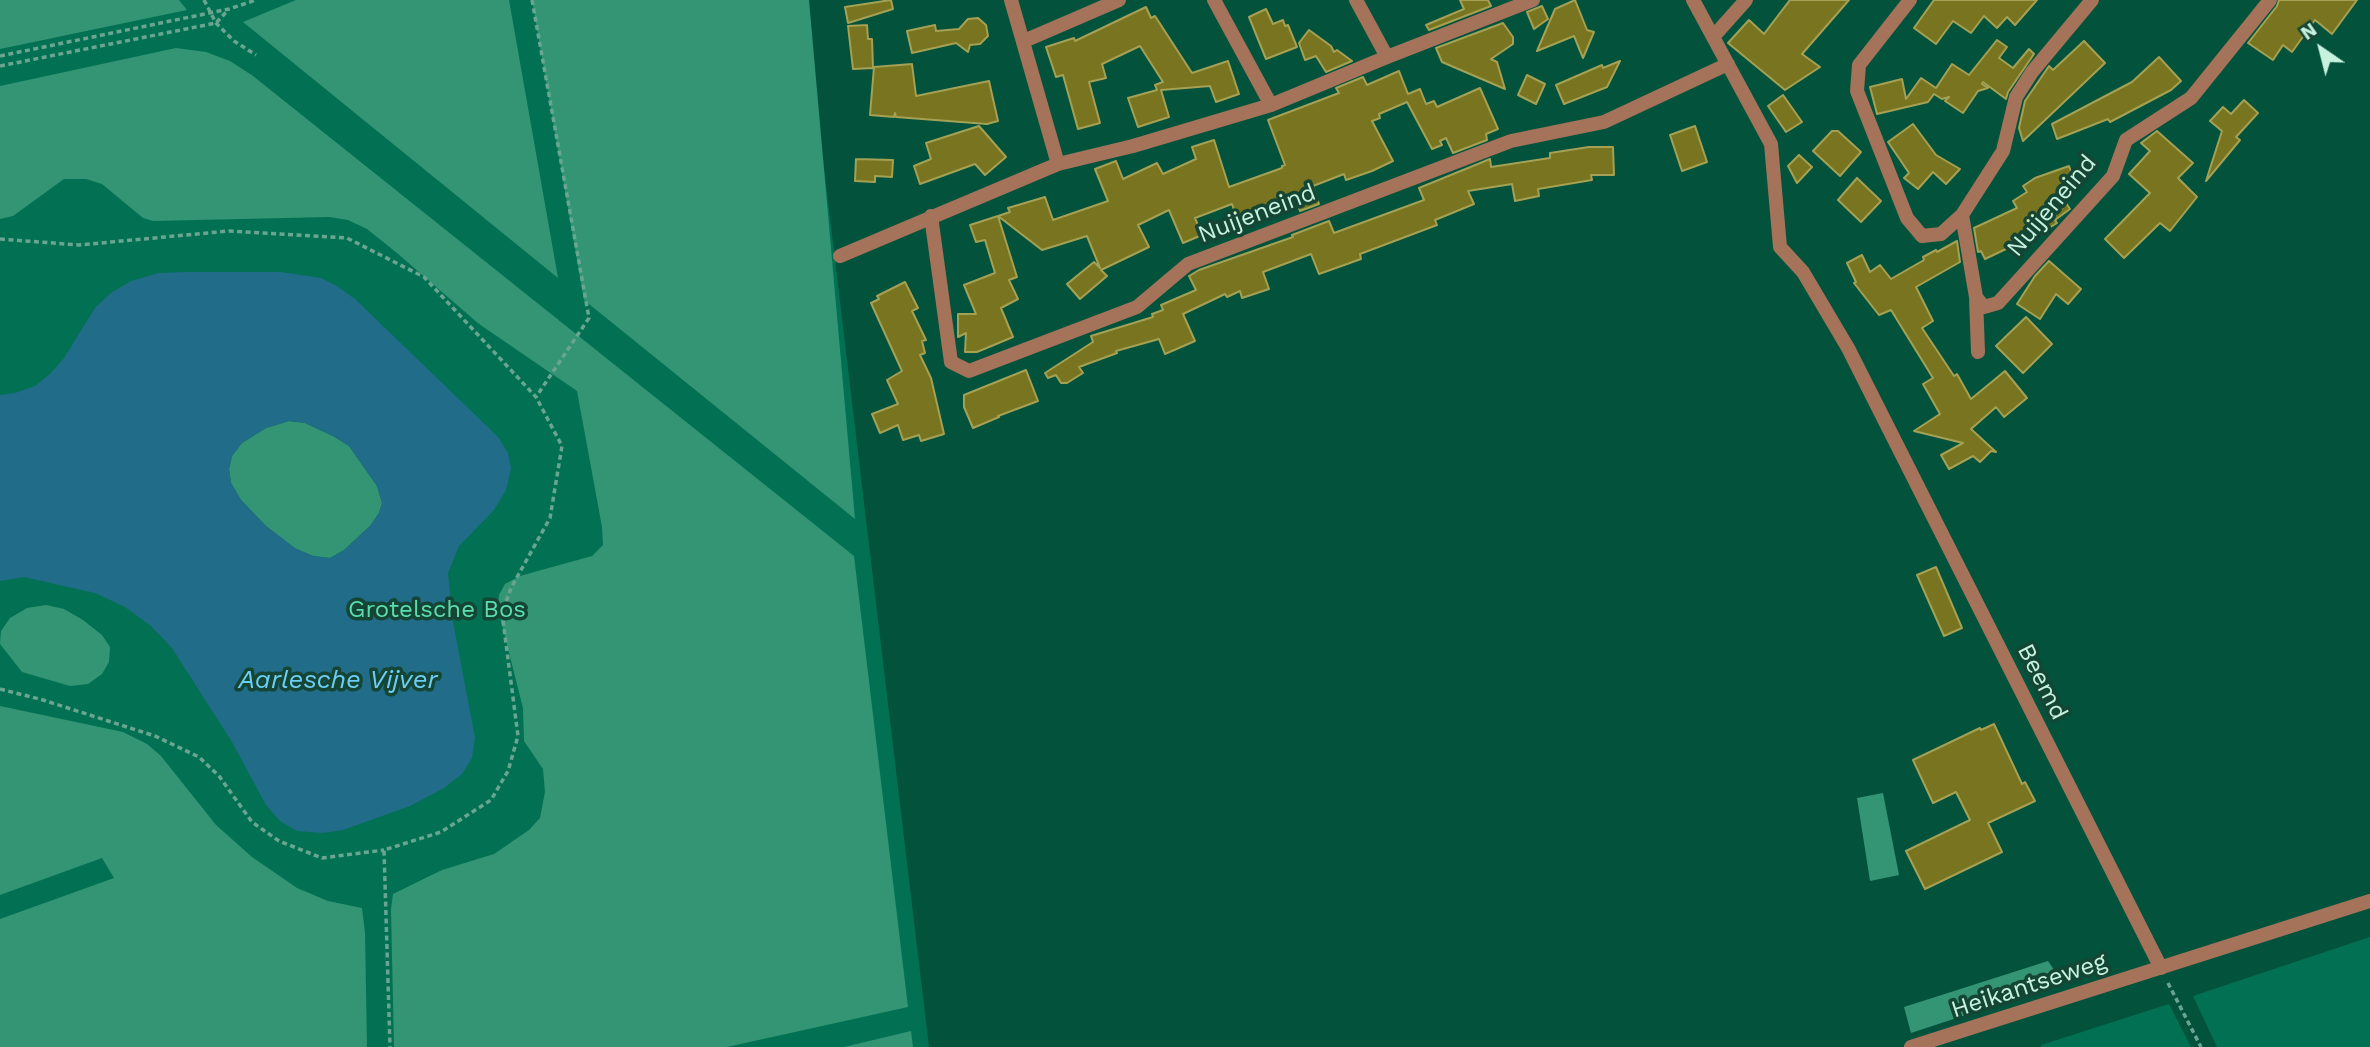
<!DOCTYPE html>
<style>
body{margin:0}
#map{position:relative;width:2370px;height:1047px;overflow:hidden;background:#03523c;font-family:"Work Sans",sans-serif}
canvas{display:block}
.north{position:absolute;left:2286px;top:14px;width:70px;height:70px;-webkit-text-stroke:5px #154534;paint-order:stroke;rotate:325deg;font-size:19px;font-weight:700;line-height:28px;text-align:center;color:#c8f2e0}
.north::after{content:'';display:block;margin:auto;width:24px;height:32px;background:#c8f2e0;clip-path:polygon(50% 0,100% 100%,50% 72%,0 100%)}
</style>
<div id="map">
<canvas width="2370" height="1047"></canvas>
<div class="north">N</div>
</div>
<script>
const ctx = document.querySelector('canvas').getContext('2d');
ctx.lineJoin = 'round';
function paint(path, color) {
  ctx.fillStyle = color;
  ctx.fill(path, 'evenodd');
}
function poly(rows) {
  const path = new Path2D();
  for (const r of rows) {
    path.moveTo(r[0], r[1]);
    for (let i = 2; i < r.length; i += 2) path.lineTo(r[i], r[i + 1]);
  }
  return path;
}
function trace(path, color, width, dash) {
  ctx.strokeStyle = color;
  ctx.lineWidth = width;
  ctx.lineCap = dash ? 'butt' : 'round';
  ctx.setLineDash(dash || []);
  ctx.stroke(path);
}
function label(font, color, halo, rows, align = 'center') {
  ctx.font = font + ' "Work Sans",sans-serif';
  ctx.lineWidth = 7;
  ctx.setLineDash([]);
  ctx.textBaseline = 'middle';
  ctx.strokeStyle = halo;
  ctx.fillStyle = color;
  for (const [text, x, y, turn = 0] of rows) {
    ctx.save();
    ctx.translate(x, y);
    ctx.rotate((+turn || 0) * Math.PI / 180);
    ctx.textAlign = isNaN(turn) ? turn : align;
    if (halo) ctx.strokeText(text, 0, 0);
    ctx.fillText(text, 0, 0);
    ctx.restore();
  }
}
const green = poly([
 [0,0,804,0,929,1047,0,1047],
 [2370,937,2370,1047,2217,1047,2193,996],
 [2169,1004,2191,1047,2041,1047,2041,1045]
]);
const forest = poly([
 [0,0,179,0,187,10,0,49],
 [296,0,509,0,558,278,243,22],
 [532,0,809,0,855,519,584,300],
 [176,48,206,52,230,61,253,76,854,556,908,1007,727,1047,394,1047,391,909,393,894,442,870,494,854,529,830,540,818,545,792,543,769,524,741,523,708,498,609,499,595,505,584,520,576,592,556,603,545,602,527,577,391,479,324,397,253,367,229,348,220,329,217,153,221,143,218,102,184,86,179,64,179,13,216,0,219,0,86],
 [289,421,305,423,333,436,349,446,377,486,382,503,379,513,370,526,344,550,330,558,313,556,294,548,266,526,241,500,231,483,229,469,232,456,242,443,266,428],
 [46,605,64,609,83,620,102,635,110,647,109,662,102,674,88,684,70,686,22,672,0,644,1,631,10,618,27,608],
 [0,706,123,732,147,744,161,756,216,825,252,857,297,888,328,901,362,908,365,933,367,1047,0,1047,0,919,114,878,102,858,0,895],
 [1883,793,1899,875,1870,881,1857,798],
 [2048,961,2063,983,1911,1033,1904,1007],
 [911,1031,913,1047,844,1047]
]);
const water = poly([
 [186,272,281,272,321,278,335,285,355,299,439,380,498,437,508,453,511,469,506,490,494,510,459,546,448,573,452,617,475,738,472,758,462,774,444,788,410,806,343,830,323,833,297,831,280,821,266,805,232,742,172,648,151,626,125,607,95,593,24,577,0,581,0,395,15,393,35,386,50,374,64,358,95,308,111,293,131,281,159,273],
 [289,421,305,423,333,436,349,446,377,486,382,503,379,513,370,526,344,550,330,558,313,556,295,548,266,526,241,500,231,483,229,469,232,456,242,443,266,428]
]);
const building = poly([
 [891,0,893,9,848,23,845,7,891,0],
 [1460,0,1488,0,1491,6,1429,30,1426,25,1464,9,1460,0],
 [1575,0,1587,30,1594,32,1583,58,1574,36,1537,51,1555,9,1575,0],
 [1790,0,1849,0,1802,54,1820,67,1785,90,1728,43,1749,20,1764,34,1790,0],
 [1934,0,2037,0,2015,25,2007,17,1997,28,1984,16,1971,33,1953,21,1936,44,1914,28,1934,0],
 [2279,0,2357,0,2332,34,2315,20,2292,52,2283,45,2273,60,2248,43,2277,6,2279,0],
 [1542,6,1548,19,1534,29,1527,12,1542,6],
 [1146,7,1151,18,1155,16,1192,73,1228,61,1239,94,1216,102,1210,86,1161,90,1169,117,1138,127,1128,98,1157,90,1155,85,1163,82,1140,46,1102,64,1106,78,1089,82,1100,123,1078,129,1063,75,1056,77,1046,47,1074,38,1075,41,1146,7],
 [1266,9,1273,24,1283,20,1285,26,1288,25,1297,47,1266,59,1249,17,1266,9],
 [978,18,986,25,988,36,980,44,970,45,968,52,956,43,912,53,907,31,935,25,936,31,959,29,968,19,978,18],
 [1503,23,1513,37,1513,44,1491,59,1497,62,1505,89,1442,62,1436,48,1503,23],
 [867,25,868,39,872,39,873,68,853,69,848,26,867,25],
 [1309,30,1331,46,1334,52,1337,50,1352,61,1326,72,1316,56,1305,60,1299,43,1309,30],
 [1997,40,2007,47,1999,58,2013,68,2029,49,2034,54,2008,92,2006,99,1983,82,1982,84,1988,88,1978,91,1963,113,1945,101,1949,97,1942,99,1934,94,1928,102,1877,114,1870,87,1902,79,1906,99,1921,78,1936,88,1952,64,1969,75,1997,40],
 [2084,41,2105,63,2023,141,2019,128,2025,101,2049,66,2053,70,2084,41],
 [2159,57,2181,81,2171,90,2110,122,2108,119,2057,139,2052,124,2132,82,2159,57],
 [1620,61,1607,87,1564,104,1556,85,1602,65,1603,68,1620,61],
 [912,64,916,96,989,81,998,121,987,124,896,117,895,113,894,117,870,115,874,67,912,64],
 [1399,71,1408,94,1420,89,1426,104,1434,101,1437,107,1480,88,1498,129,1486,134,1487,140,1453,153,1446,138,1440,141,1442,145,1432,149,1407,102,1379,114,1380,118,1372,121,1393,161,1372,171,1346,180,1344,174,1313,186,1319,204,1300,211,1295,196,1236,216,1232,204,1195,218,1202,235,1183,243,1169,210,1138,225,1149,247,1101,270,1107,276,1080,299,1067,284,1094,262,1100,268,1087,236,1042,250,998,216,1010,212,1008,208,1045,197,1053,220,1108,201,1095,169,1116,161,1123,179,1157,163,1163,174,1196,159,1192,147,1214,140,1229,187,1282,168,1282,166,1285,165,1268,120,1339,93,1336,88,1363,77,1367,85,1399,71],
 [1527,75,1545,84,1536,104,1518,95,1527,75],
 [1783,95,1802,122,1786,132,1768,106,1783,95],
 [2244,100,2258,113,2236,137,2240,140,2206,181,2222,131,2210,121,2223,107,2231,114,2244,100],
 [1913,124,1936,155,1960,169,1946,184,1933,172,1918,189,1904,178,1909,173,1888,142,1913,124],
 [979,126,1006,157,985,175,975,164,920,184,914,166,931,159,926,143,979,126],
 [1695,126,1707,162,1682,171,1670,135,1695,126],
 [1832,131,1838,131,1861,152,1840,176,1813,151,1832,131],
 [2157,131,2193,163,2178,178,2197,197,2170,231,2160,223,2124,258,2105,239,2150,193,2129,174,2150,151,2141,143,2157,131],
 [1589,147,1613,147,1614,175,1591,175,1592,180,1538,189,1539,196,1515,201,1512,184,1468,191,1474,204,1435,220,1437,225,1360,254,1361,259,1319,274,1311,254,1263,272,1269,289,1242,298,1240,291,1227,297,1225,294,1183,314,1195,341,1165,354,1159,339,1116,351,1117,353,1079,367,1083,373,1067,383,1061,383,1056,375,1048,378,1045,373,1093,342,1091,336,1153,317,1152,314,1163,310,1161,305,1196,290,1189,276,1199,270,1293,237,1292,235,1329,221,1334,233,1424,200,1419,188,1490,159,1491,167,1550,158,1550,153,1589,147],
 [1799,155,1812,167,1797,183,1788,166,1799,155],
 [856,159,893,160,892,177,875,176,875,182,855,181,856,159],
 [2069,166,2077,187,2059,193,2070,209,2055,220,2057,223,2028,241,2027,239,1985,259,1981,251,1978,252,1974,228,2017,208,2013,201,2027,192,2023,186,2035,178,2069,166],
 [1857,178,1881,201,1861,222,1838,200,1857,178],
 [998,216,1017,277,1009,280,1018,299,1001,308,1013,337,977,352,965,352,966,333,958,337,958,314,976,314,964,285,995,273,985,240,976,242,970,225,998,216],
 [1957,241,1960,262,1916,287,1933,321,1922,328,1954,376,1957,374,1971,399,2005,371,2027,398,2004,417,1996,407,1971,429,1996,452,1991,451,1980,462,1973,456,1949,469,1941,455,1963,443,1914,431,1940,414,1923,384,1933,378,1891,310,1879,315,1854,283,1856,282,1847,263,1862,255,1870,272,1880,265,1891,279,1924,260,1923,257,1936,250,1937,252,1957,241],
 [2049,261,2081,289,2068,304,2056,294,2040,319,2017,304,2035,276,2049,261],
 [905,282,918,308,912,311,926,340,922,341,925,353,920,355,931,378,944,434,921,441,919,435,903,440,898,425,880,433,872,414,898,404,887,380,902,371,871,303,879,299,877,296,905,282],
 [2026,317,2052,344,2023,373,1996,346,2026,317],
 [1026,370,1038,401,998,416,999,417,973,428,964,407,964,395,1026,370],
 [1936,567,1962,628,1944,636,1917,575,1936,567],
 [1994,724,2022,784,2025,782,2035,801,1988,823,2002,852,1925,889,1906,851,1970,820,1956,792,1933,803,1913,760,1980,728,1981,730,1994,724]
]);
const path = poly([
 [204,0,216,23,234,41,256,55],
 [532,0,589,318,536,397],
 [0,56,229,9,256,0],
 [0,66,216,23,229,9],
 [0,239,79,245,229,231,347,238,424,277,536,397,562,446,550,518,511,588,502,613,518,736,508,771,491,800,441,832,384,850,390,1047],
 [0,689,43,700,155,736,199,757,219,776,252,822,279,841,322,858,384,850],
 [2168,983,2201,1047]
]);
const minor = poly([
 [1011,0,1058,164],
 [1214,0,1271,105],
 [1356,0,1387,57],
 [1693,0,1771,144,1780,247,1803,272,1848,348,2161,968],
 [1910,0,1859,65,1857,91,1907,218,1922,236,1941,234,1962,215,2003,151,2016,97,2032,72,2092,0],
 [1713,37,1746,0],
 [1024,41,1119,0],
 [1962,215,1976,297,1984,307,1998,303,2113,176,2126,140,2191,98,2270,0],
 [931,216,951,362,969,371,1137,307,1188,264,1511,141,1604,122,1728,64],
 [840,256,1058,164,1133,146,1271,105,1387,57,1533,0],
 [1976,297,1978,352]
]);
const tertiary = poly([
 [1911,1047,2370,901]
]);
const streetNames = [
 ["Nuijeneind",2052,206,-50],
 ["Nuijeneind",1257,214,-21],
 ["Beemd",2042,682,63],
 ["Heikantseweg",2029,986,-18]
];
const parkNames = [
 ["Grotelsche Bos",437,610]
];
const waterNames = [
 ["Aarlesche Vijver",338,680]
];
paint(green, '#027153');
paint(forest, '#349574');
paint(water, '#216c88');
paint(building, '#78741f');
trace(building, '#a4a155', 2);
trace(path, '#69a591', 3.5, [5, 3.5]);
trace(minor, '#a5725a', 14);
trace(tertiary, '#a5725a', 14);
label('24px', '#c8f2e0', '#154534', streetNames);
label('24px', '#5addaf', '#154534', parkNames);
label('italic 26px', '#6ccdf5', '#154534', waterNames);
</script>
